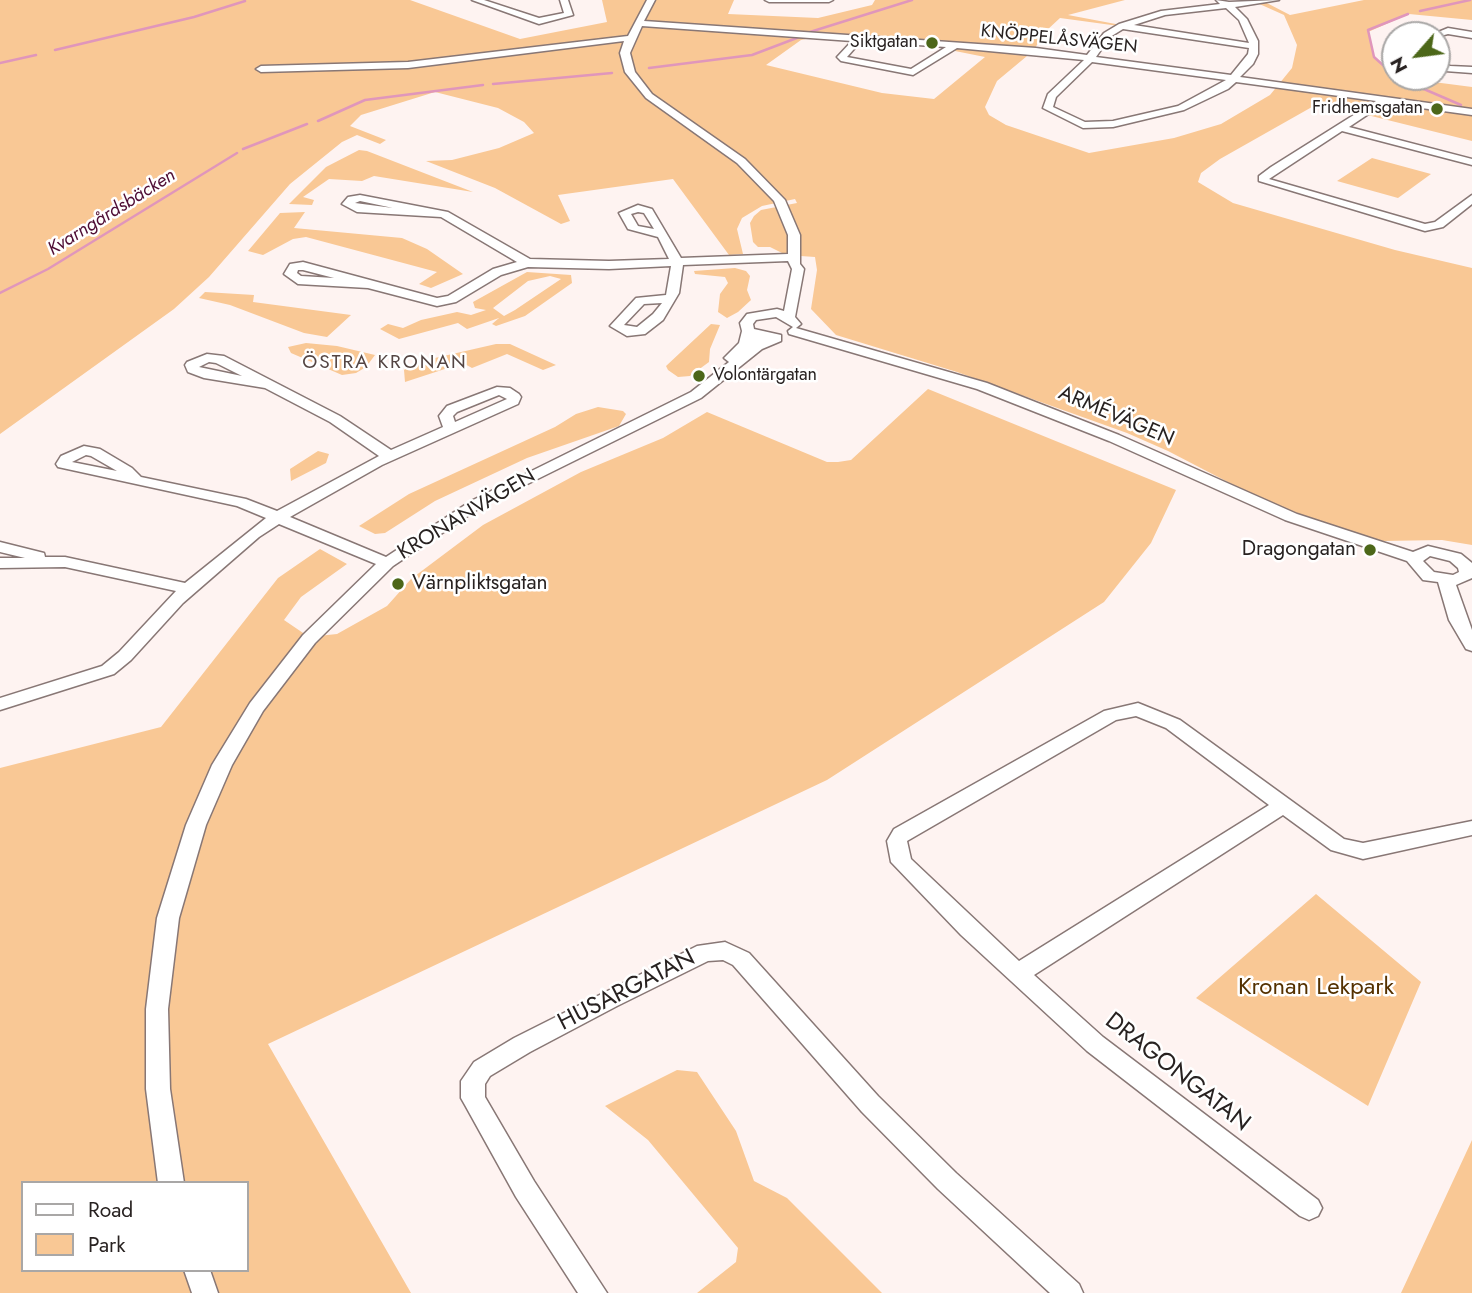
<!DOCTYPE html>
<meta charset="utf-8">
<style>
body{margin:0}
#map{position:relative;width:1472px;height:1293px;overflow:hidden;background:#fef3f1;font-family:Jost,sans-serif}
canvas{display:block}
.legend{position:absolute;left:21px;top:1181px;width:228px;height:91px;box-sizing:border-box;background:#fff;border:2px solid #a9a7a6;margin:0;padding:9px 12px;list-style:none;font-size:21px;color:#282221}
.legend li{display:flex;align-items:center;gap:14px;height:35px}
.legend b{width:35px;border:2px solid #a9a7a6}
.north{position:absolute;left:1381px;top:21px;width:70px;height:70px;box-sizing:border-box;background:#fff;border:2px solid #a9a7a6;border-radius:50%;rotate:242deg;font-size:19px;font-weight:700;line-height:28px;text-align:center;color:#282221}
.north::after{content:'';display:block;margin:auto;width:24px;height:32px;background:#4c6719;clip-path:polygon(50% 0,100% 100%,50% 72%,0 100%)}
</style>
<div id="map">
<canvas width="1472" height="1293"></canvas>
<ul class="legend">
<li><b style="height:9px;background:#fff"></b>Road</li>
<li><b style="height:19px;background:#f9c895"></b>Park</li>
</ul>
<div class="north">N</div>
</div>
<script>
const ctx = document.querySelector('canvas').getContext('2d');
ctx.lineJoin = 'round';
function paint(path, color) {
  ctx.fillStyle = color;
  ctx.fill(path, 'evenodd');
}
function poly(rows) {
  const path = new Path2D();
  for (const r of rows) {
    path.moveTo(r[0], r[1]);
    for (let i = 2; i < r.length; i += 2) path.lineTo(r[i], r[i + 1]);
  }
  return path;
}
function trace(path, color, width, dash) {
  ctx.strokeStyle = color;
  ctx.lineWidth = width;
  ctx.lineCap = dash ? 'butt' : 'round';
  ctx.setLineDash(dash || []);
  ctx.stroke(path);
}
function label(font, color, halo, rows, align = 'center') {
  ctx.font = font + ' Jost,sans-serif';
  ctx.lineWidth = 5;
  ctx.setLineDash([]);
  ctx.textBaseline = 'middle';
  ctx.strokeStyle = halo;
  ctx.fillStyle = color;
  for (const [text, x, y, turn = 0] of rows) {
    ctx.save();
    ctx.translate(x, y);
    ctx.rotate((+turn || 0) * Math.PI / 180);
    ctx.textAlign = isNaN(turn) ? turn : align;
    if (halo) ctx.strokeText(text, 0, 0);
    ctx.fillText(text, 0, 0);
    ctx.restore();
  }
}
const green = poly([
 [0,0,410,0,520,39,607,22,602,0,734,0,728,14,818,18,872,5,875,0,1125,0,1068,15,1121,25,1119,26,1060,18,1046,31,1033,51,997,81,985,107,989,115,1006,125,1089,153,1174,138,1221,124,1270,95,1292,68,1297,45,1284,15,1255,2,1263,1,1290,15,1364,0,1472,0,1472,20,1409,14,1368,32,1374,57,1395,77,1472,87,1472,141,1319,103,1220,159,1201,173,1198,182,1233,203,1395,250,1472,268,1472,545,1442,540,1383,541,1343,531,1272,505,1168,451,1127,433,957,372,836,335,811,309,817,270,815,257,786,255,770,247,758,247,753,242,750,223,754,216,761,210,797,203,795,199,762,206,742,218,737,229,743,254,729,255,673,179,558,195,570,221,561,224,495,188,426,161,452,160,499,148,534,133,524,122,498,108,435,92,361,115,350,126,386,140,380,144,357,135,342,142,290,184,209,277,174,309,0,434],
 [826,35,957,46,955,51,985,57,934,99,882,93,766,65,801,40],
 [359,150,367,151,473,192,374,176,362,181,329,179,303,197,314,200,312,205,289,204,326,167],
 [1372,158,1431,174,1398,198,1337,181],
 [305,212,294,228,402,238,427,249,463,274,431,288,419,284,437,272,306,237,293,239,263,255,248,251,280,213],
 [735,268,746,271,750,276,747,290,751,300,738,312,727,318,718,312,720,294,728,283,725,277,695,274,694,271],
 [527,272,571,275,572,283,525,316,496,326,492,324,499,318,467,329,458,323,399,339,380,329,388,324,403,328,421,320,457,312,471,315,486,310,475,308,473,302],
 [550,276,561,279,515,310,504,316,493,308,528,281],
 [205,292,254,295,253,302,351,315,327,337,304,333,230,305,199,298],
 [711,324,720,325,710,349,709,362,690,376,678,377,668,370,666,366],
 [306,343,337,346,375,355,366,367,356,373,342,375,291,353,288,347],
 [496,344,510,344,556,365,543,370,507,354,472,368,463,363,405,382,404,370,413,363],
 [928,389,1176,490,1151,543,1104,602,827,780,268,1044,411,1293,0,1293,0,768,161,727,278,578,320,549,347,564,301,597,284,620,309,637,337,634,387,606,411,579,483,525,581,472,663,438,707,412,827,462,838,462,851,460],
 [23,1183,247,1183,247,1270,23,1270],
 [598,407,623,411,626,414,619,426,527,458,435,501,385,533,375,534,359,526,409,494,555,427,576,414],
 [318,451,329,454,326,463,291,481,290,469],
 [1316,894,1421,982,1368,1106,1196,998],
 [677,1070,697,1072,736,1131,754,1181,787,1198,882,1293,697,1293,736,1262,738,1248,648,1140,605,1106],
 [1472,1140,1472,1293,1401,1293]
]);
const stream = poly([
 [1420,11,1470,0],
 [810,32,912,0],
 [55,50,194,17,245,1],
 [0,63,36,55],
 [649,68,752,55,802,36],
 [1395,76,1374,57,1368,30,1408,14],
 [1396,77,1461,105],
 [493,84,612,73],
 [318,121,365,100,483,85],
 [243,149,307,124],
 [0,293,48,269,237,153]
]);
const minor = poly([
 [472,0,484,0,539,18,564,13,560,0,568,0,573,15,539,24,472,0],
 [647,0,655,0,644,21,1036,48,1087,55,1104,33,1119,24,1161,11,1220,4,1216,0,1229,2,1279,0,1235,7,1247,19,1258,41,1258,54,1253,64,1240,77,1472,109,1472,115,1385,103,1349,127,1472,159,1472,165,1342,131,1269,179,1425,224,1435,222,1472,195,1472,204,1443,227,1425,231,1259,181,1259,176,1271,167,1376,101,1236,82,1228,89,1184,110,1113,127,1083,128,1043,108,1048,94,1084,60,957,48,913,75,841,61,837,57,852,41,642,26,630,53,635,72,652,94,745,159,785,200,800,235,800,264,804,269,795,317,801,324,796,328,987,383,1119,435,1297,514,1413,552,1428,546,1461,554,1472,563,1472,578,1456,585,1472,630,1472,651,1466,649,1449,620,1438,582,1423,580,1407,561,1285,520,1109,441,977,389,789,334,788,331,793,327,776,317,756,320,753,324,754,329,781,335,781,341,762,349,701,398,481,507,393,566,315,643,263,711,232,765,206,825,179,918,168,1009,170,1089,184,1183,158,1183,146,1089,146,1009,157,918,186,825,212,765,250,703,303,635,376,564,279,524,259,537,183,603,131,660,114,674,0,710,0,698,102,666,119,652,176,591,65,567,0,568,0,558,25,558,0,552,0,542,44,553,45,557,65,557,185,583,266,518,237,506,58,467,56,464,61,456,84,446,100,449,132,468,141,477,246,499,277,511,379,456,330,422,265,388,204,378,188,372,185,365,187,362,207,354,224,356,340,416,391,450,443,427,439,416,447,406,497,387,510,388,519,394,521,397,518,404,382,465,290,517,386,557,471,501,691,392,729,362,724,358,739,343,742,331,740,323,747,314,777,309,784,311,792,269,788,261,683,265,679,293,663,320,645,334,627,336,610,326,636,298,666,295,671,266,609,269,528,267,501,275,456,302,437,306,368,288,298,284,284,274,290,264,303,262,437,298,448,296,493,269,517,262,441,217,357,212,342,204,348,197,360,195,448,212,530,259,609,261,669,259,658,237,628,229,619,213,638,205,652,209,681,258,788,254,788,235,774,201,737,163,646,98,625,72,620,53,624,41,408,68,261,72,256,69,261,66,408,62,628,36,647,0],
 [1226,8,1239,20,1249,43,1134,25,1165,15,1226,8],
 [1123,29,1249,48,1248,54,1231,75,1096,57,1110,37,1123,29],
 [861,41,946,47,911,69,847,57,861,41],
 [1092,62,1226,80,1178,106,1113,121,1085,122,1053,107,1056,97,1092,62],
 [360,201,393,208,355,203,360,201],
 [638,212,644,213,654,229,638,226,631,214,638,212],
 [298,270,303,270,334,278,301,276,297,273,298,270],
 [662,303,653,314,637,327,624,325,644,304,662,303],
 [209,362,216,363,242,376,199,367,209,362],
 [499,395,507,399,455,422,453,416,457,412,499,395],
 [86,455,91,456,117,471,72,462,86,455],
 [1430,556,1450,561,1458,568,1459,572,1453,575,1434,572,1423,561,1430,556],
 [765,0,833,0,829,2,769,2,765,0],
 [1448,28,1472,32,1472,38,1448,34,1437,37,1431,35,1448,28],
 [1437,61,1450,66,1472,67,1472,73,1445,71,1437,67,1437,61],
 [1138,703,1180,720,1344,839,1363,843,1472,821,1472,835,1363,859,1331,850,1283,815,1034,975,1103,1037,1318,1200,1322,1208,1318,1216,1309,1220,1300,1216,1087,1051,961,935,891,862,887,841,894,829,1104,711,1138,703],
 [1136,716,1166,728,1269,805,1019,961,911,859,907,841,1116,720,1136,716],
 [725,942,749,953,878,1096,956,1173,1079,1284,1083,1293,1050,1293,938,1189,862,1112,733,965,723,960,708,961,617,1006,530,1052,490,1076,485,1084,485,1097,534,1181,607,1293,578,1293,516,1197,465,1105,461,1098,461,1081,474,1062,514,1038,697,946,725,942],
 [184,1270,210,1270,218,1293,192,1293,184,1270]
]);
const markers = [
 [932,43,7,"#4c6719"],
 [1437,109,7,"#4c6719"],
 [699,376,7,"#4c6719"],
 [1370,550,7,"#4c6719"],
 [398,584,7,"#4c6719"]
];
const farStreetnames = [
 ["KNÖPPELÅSVÄGEN",1059,40,6]
];
const farPoinames = [
 ["Siktgatan",918,43],
 ["Fridhemsgatan",1423,109],
 ["Volontärgatan",713,376,"left"]
];
const farWaternames = [
 ["Kvarngårdsbäcken",112,213,-32]
];
const farNeighbourhoodnames = [
 ["ÖSTRA KRONAN",385,363]
];
const streetNames = [
 ["ARMÉVÄGEN",1116,417,23],
 ["KRONANVÄGEN",467,515,-31]
];
const poiNames = [
 ["Dragongatan",1356,550],
 ["Värnpliktsgatan",412,584,"left"]
];
const nearParknames = [
 ["Kronan Lekpark",1316,988]
];
const nearStreetnames = [
 ["HUSARGATAN",627,991,-27],
 ["DRAGONGATAN",1177,1073,38]
];
paint(green, '#f9c895');
trace(stream, '#e096bb', 2.5);
trace(minor, '#887775', 3);
paint(minor, '#fff');
for (const [x, y, r, color] of markers) {
  const dot = new Path2D();
  dot.arc(x, y, r, 0, 2 * Math.PI);
  ctx.fillStyle = color;
  ctx.fill(dot);
  trace(dot, '#fff', 2.5);
}
label('18px', '#282221', '#fff', farStreetnames);
label('18px', '#282221', '#fff', farPoinames, 'right');
label('italic 19px', '#4f0e35', '#fff', farWaternames);
ctx.letterSpacing = '2px';
label('19px', '#544543', '#fff', farNeighbourhoodnames);
ctx.letterSpacing = '0px';
label('21px', '#282221', '#fff', streetNames);
label('21px', '#282221', '#fff', poiNames, 'right');
label('24px', '#543100', '#fff', nearParknames);
label('24px', '#282221', '#fff', nearStreetnames);
</script>
